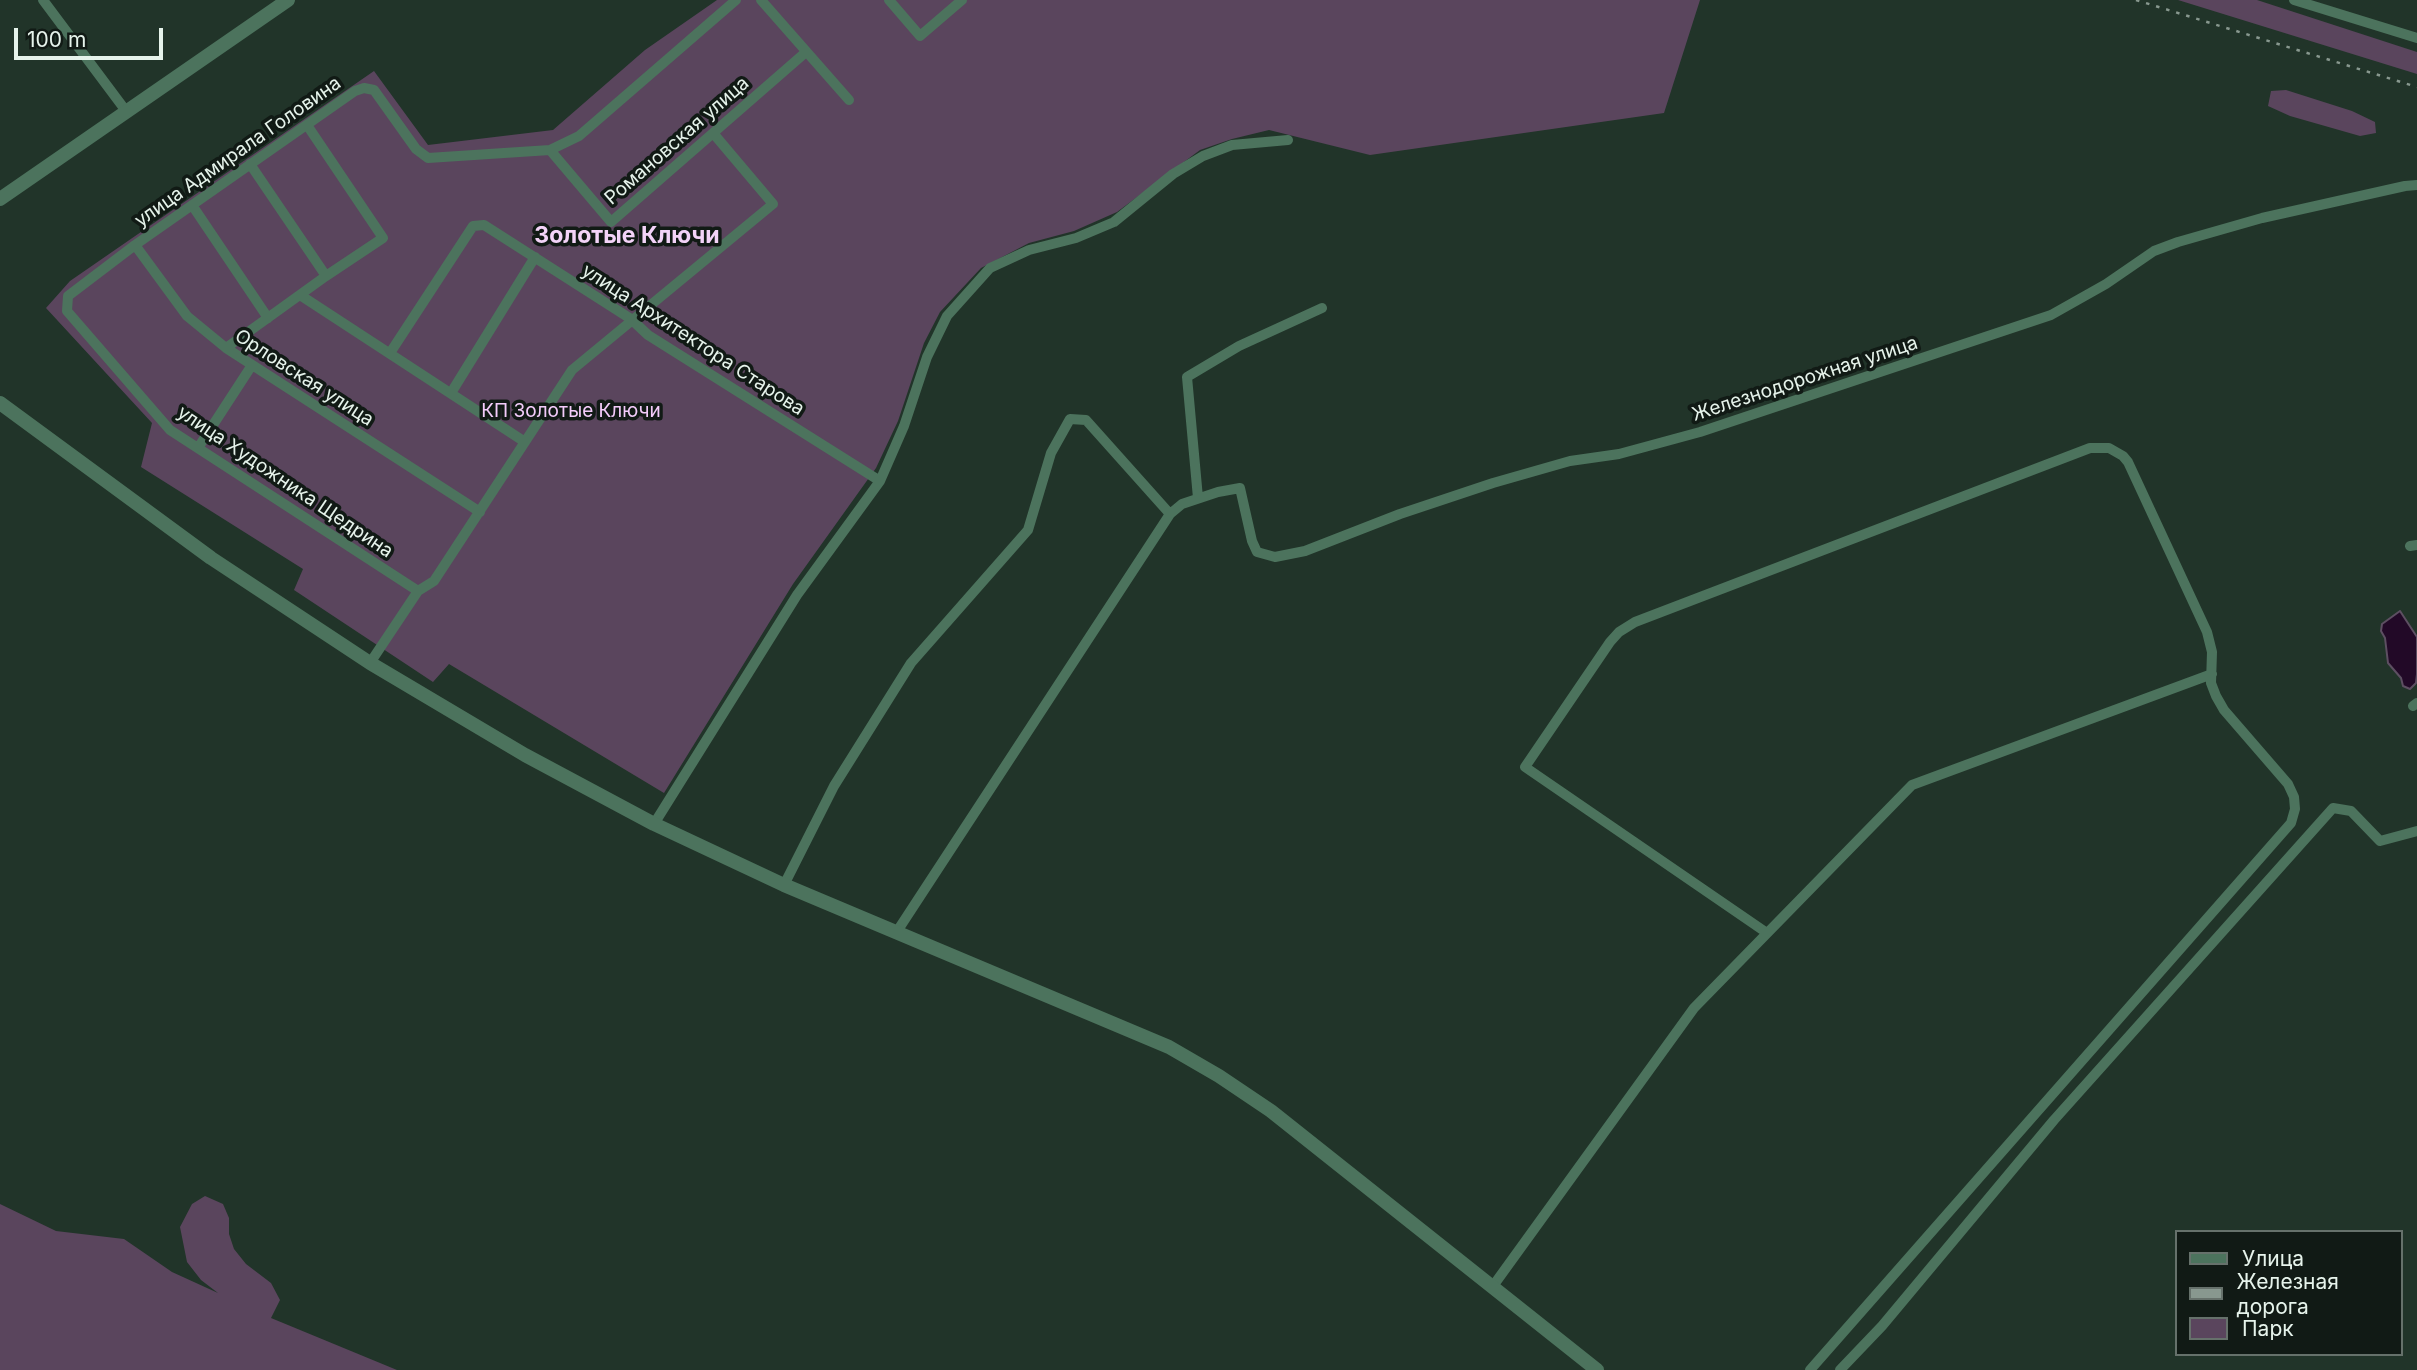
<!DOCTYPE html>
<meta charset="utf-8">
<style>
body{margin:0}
#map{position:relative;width:2417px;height:1370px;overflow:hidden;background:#213429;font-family:Inter,sans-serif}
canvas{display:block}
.legend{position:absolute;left:2175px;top:1230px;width:228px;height:126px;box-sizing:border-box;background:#111a15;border:2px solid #66716b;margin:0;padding:9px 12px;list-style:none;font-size:21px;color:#e6f3eb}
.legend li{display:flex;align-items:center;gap:14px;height:35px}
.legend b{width:35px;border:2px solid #66716b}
.scale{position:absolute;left:14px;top:28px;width:149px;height:32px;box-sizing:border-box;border:4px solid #e6f3eb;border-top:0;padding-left:9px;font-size:21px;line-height:24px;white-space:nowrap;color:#e6f3eb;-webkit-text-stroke:5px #111a15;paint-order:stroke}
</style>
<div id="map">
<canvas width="2417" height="1370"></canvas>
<ul class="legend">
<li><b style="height:9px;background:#4c735d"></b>Улица</li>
<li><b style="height:9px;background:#88988f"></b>Железная дорога</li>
<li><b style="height:19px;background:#5a455d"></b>Парк</li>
</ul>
<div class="scale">100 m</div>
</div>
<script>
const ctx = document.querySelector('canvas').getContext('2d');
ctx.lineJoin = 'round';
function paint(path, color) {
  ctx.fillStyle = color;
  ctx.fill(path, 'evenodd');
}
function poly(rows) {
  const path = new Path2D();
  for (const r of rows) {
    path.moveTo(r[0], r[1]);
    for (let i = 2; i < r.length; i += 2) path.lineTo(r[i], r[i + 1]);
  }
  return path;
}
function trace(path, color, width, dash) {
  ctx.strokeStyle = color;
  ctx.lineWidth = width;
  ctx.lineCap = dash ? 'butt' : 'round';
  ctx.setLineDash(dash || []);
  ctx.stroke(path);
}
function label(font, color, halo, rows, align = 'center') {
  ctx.font = font + ' Inter,sans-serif';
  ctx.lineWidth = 7;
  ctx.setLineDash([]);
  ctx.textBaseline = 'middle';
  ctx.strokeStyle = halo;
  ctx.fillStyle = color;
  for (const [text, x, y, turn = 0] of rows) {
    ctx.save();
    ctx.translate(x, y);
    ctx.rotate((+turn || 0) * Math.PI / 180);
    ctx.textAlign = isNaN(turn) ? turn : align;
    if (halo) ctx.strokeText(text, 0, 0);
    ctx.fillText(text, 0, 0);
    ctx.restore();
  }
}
const green = poly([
 [717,0,1700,0,1664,113,1370,155,1269,130,1232,139,1200,150,1117,212,1074,231,1029,243,981,268,940,312,924,343,898,421,876,468,793,584,664,793,449,664,433,682,294,590,303,569,141,467,152,423,46,308,70,281,374,71,428,145,553,130,645,50],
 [2178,0,2257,0,2417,52,2417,74],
 [2286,90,2352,111,2375,122,2376,133,2360,136,2290,116,2268,106,2271,91],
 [205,1196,223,1204,229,1218,229,1234,234,1249,246,1264,271,1283,280,1300,271,1318,397,1370,0,1370,0,1204,56,1231,124,1239,172,1272,218,1293,201,1280,187,1262,180,1227,192,1204]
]);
const water = poly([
 [2400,611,2417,637,2417,674,2416,683,2410,689,2403,686,2401,678,2388,663,2385,638,2381,631,2382,624,2400,611]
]);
const minor = poly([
 [43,0,126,111],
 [761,0,849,100],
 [889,0,920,36,962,0],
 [2294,0,2417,38],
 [550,150,611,222,806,52],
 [250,164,326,276],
 [192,205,268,318],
 [135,245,187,316,226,348,480,512],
 [300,295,525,442],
 [226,348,326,276,383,238,307,125],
 [390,353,473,226,484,225,631,319,648,335,880,481],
 [451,393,535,257],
 [198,448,252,365],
 [1198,498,1187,377,1239,346,1322,308],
 [2410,546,2417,545],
 [418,591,170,430,67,311,68,296,135,245,355,91,364,88,374,90,416,149,428,158,550,150,579,136,736,0],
 [370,663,418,591,434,581,572,370,773,204,713,133],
 [2413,706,2417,703],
 [654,824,797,595,880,481,904,426,927,357,947,316,990,268,1029,250,1076,238,1114,222,1173,174,1203,156,1232,145,1288,140],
 [784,885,834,786,911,663,1028,530,1051,453,1070,419,1086,420,1170,514],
 [896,933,1170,514,1182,504,1218,492,1240,488,1252,541,1257,552,1275,557,1305,551,1400,514,1493,483,1570,461,1619,454,1700,432,2051,315,2106,284,2154,251,2178,242,2262,218,2405,186,2417,185],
 [1767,933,1525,767,1610,642,1619,632,1635,622,2090,448,2109,448,2123,456,2128,462,2207,632,2212,652,2211,683,2216,696,2224,710,2288,784,2294,797,2295,809,2291,823,1810,1370],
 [1493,1286,1694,1008,1912,785,2212,674],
 [1840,1370,1882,1326,2054,1120,2333,808,2351,811,2380,841,2417,831]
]);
const tertiary = poly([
 [0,199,288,0],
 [0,403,211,558,370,663,525,755,654,824,784,885,1169,1047,1219,1076,1271,1111,1597,1370]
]);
const rail = poly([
 [2136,0,2417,87]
]);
const streetNames = [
 ["Романовская улица",677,141,-41],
 ["улица Адмирала Головина",238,152,-35],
 ["улица Архитектора Старова",693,340,33],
 ["Орловская улица",304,378,33],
 ["Железнодорожная улица",1805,379,-18],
 ["улица Художника Щедрина",285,482,34]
];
const parkNames = [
 ["КП Золотые Ключи",571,411]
];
const quarterNames = [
 ["Золотые Ключи",627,236]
];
paint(green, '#5a455d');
paint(water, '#220927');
trace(water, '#5d4f62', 2);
trace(minor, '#4c735d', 10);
trace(tertiary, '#4c735d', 14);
trace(rail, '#88988f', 2.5, [3.5, 7]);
label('19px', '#e6f3eb', '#111a15', streetNames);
label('19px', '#f3cbfa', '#111a15', parkNames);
label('bold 23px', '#f3d3f8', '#111a15', quarterNames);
</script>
